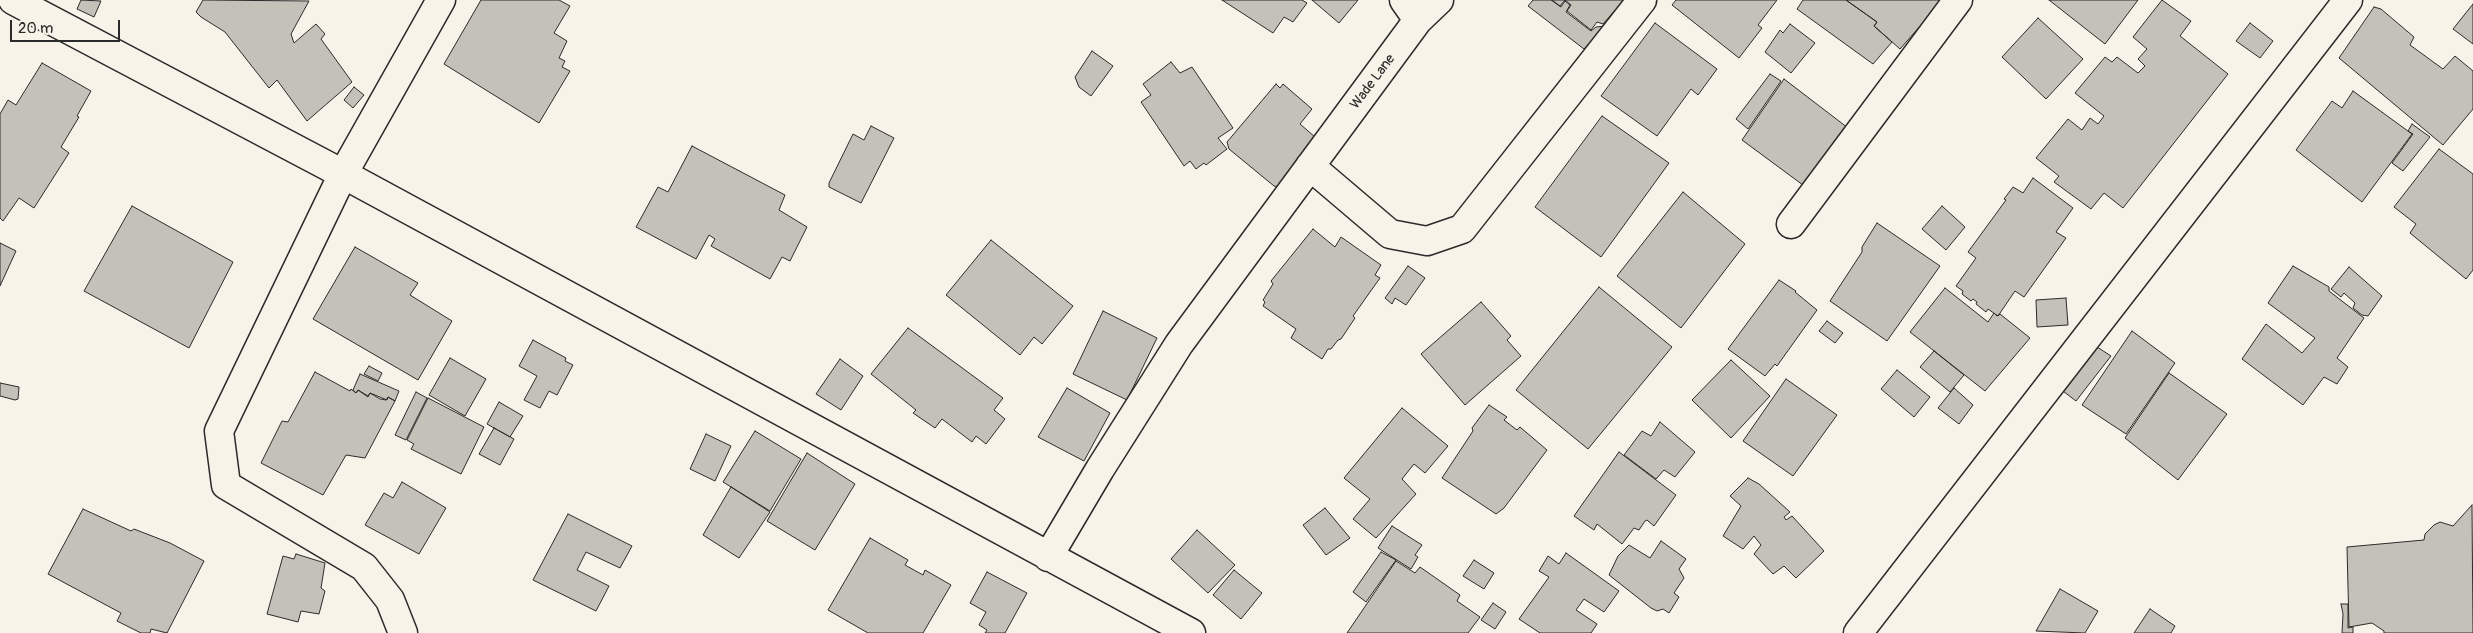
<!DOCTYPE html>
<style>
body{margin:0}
#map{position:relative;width:2473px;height:633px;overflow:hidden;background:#f7f3e8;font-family:Pangolin,sans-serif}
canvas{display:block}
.scale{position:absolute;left:10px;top:20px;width:110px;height:22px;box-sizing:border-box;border:2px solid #2b2b2b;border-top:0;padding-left:6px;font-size:15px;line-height:18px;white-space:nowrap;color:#2b2b2b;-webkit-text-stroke:4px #f7f3e8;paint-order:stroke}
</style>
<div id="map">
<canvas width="2473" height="633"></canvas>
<div class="scale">20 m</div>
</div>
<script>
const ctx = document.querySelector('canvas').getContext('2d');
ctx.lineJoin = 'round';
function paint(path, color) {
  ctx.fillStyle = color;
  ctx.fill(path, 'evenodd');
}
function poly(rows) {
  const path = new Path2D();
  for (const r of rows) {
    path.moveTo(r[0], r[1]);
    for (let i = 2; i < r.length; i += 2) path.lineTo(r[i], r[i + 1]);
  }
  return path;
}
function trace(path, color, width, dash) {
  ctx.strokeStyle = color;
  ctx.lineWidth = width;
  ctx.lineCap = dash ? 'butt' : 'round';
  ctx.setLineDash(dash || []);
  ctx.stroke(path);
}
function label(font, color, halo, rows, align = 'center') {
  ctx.font = font + ' Pangolin,sans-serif';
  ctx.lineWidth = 5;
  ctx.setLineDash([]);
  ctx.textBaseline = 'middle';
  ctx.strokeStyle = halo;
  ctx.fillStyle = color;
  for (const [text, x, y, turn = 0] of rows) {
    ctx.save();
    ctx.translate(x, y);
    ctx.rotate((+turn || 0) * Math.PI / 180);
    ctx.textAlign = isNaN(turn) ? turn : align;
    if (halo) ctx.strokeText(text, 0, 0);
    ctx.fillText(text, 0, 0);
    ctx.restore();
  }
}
const building = poly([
 [81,0,101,1,94,17,77,9,81,0],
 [203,0,309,1,291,34,294,43,316,24,325,34,321,39,352,82,307,121,277,80,269,88,225,32,201,17,196,12,203,0],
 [481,0,559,0,570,6,554,33,567,41,559,58,565,61,562,67,570,71,539,123,444,64,481,0],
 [1222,0,1302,0,1307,3,1293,22,1284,17,1273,33,1222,0],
 [1312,0,1358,0,1339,23,1312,0],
 [1533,0,1551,0,1561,7,1565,1,1570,5,1566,12,1591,31,1596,27,1605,26,1584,49,1528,6,1533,0],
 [1552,0,1624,0,1603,24,1597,22,1591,30,1567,11,1571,5,1565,0,1560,6,1552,0],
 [1676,0,1777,0,1758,25,1762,28,1739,58,1672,5,1676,0],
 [1803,0,1846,0,1877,22,1874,26,1892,42,1873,64,1797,9,1803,0],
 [1846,0,1945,0,1931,19,1928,17,1900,49,1874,26,1877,22,1846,0],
 [2049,0,2138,0,2105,44,2049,0],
 [2162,0,2191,21,2180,36,2228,74,2123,208,2104,193,2091,209,2054,182,2059,176,2036,158,2068,119,2082,130,2090,118,2098,124,2104,116,2075,93,2105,57,2112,62,2117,57,2138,73,2145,66,2138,59,2147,49,2133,37,2162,0],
 [2473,4,2473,44,2453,29,2473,4],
 [2374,7,2381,9,2414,37,2410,45,2443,69,2455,56,2473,71,2473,109,2443,145,2339,58,2374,7],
 [2038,18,2083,59,2046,99,2002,57,2038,18],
 [1655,23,1717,69,1698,95,1691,89,1657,136,1601,96,1655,23],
 [2250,23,2273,41,2260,58,2236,41,2250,23],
 [1790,24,1815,43,1791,73,1765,52,1780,30,1783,33,1790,24],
 [1092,51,1113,66,1091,96,1079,87,1075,77,1092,51],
 [1171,62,1180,73,1192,67,1233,128,1218,138,1227,149,1206,165,1204,163,1196,169,1190,161,1184,166,1141,102,1151,95,1143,84,1171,62],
 [42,63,91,91,77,116,79,117,61,147,69,153,34,208,19,198,3,221,0,218,0,114,8,100,16,105,42,63],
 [1770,74,1781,81,1748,129,1736,119,1770,74],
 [1784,79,1852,131,1807,188,1742,140,1784,79],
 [1276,84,1280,88,1283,84,1312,109,1300,124,1315,137,1279,187,1274,186,1229,149,1227,142,1276,84],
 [354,87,364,95,353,108,344,100,354,87],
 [2353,91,2412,134,2362,202,2296,150,2332,101,2342,108,2353,91],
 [1602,116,1669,163,1601,257,1535,207,1602,116],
 [2412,124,2430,137,2403,171,2392,163,2413,134,2408,131,2412,124],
 [871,126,894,138,861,203,829,187,829,183,853,134,864,140,871,126],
 [692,146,785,195,779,210,807,227,790,261,782,257,770,279,711,246,715,239,709,235,696,259,636,227,658,187,668,192,692,146],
 [2439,149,2473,174,2473,270,2466,279,2410,233,2416,224,2394,207,2439,149],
 [2033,178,2073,208,2056,232,2066,238,2024,297,2015,291,1998,316,1988,309,1986,312,1976,304,1977,302,1973,299,1971,301,1962,294,1963,291,1956,286,1976,258,1968,252,2006,200,2004,199,2013,187,2023,193,2033,178],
 [1683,192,1745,244,1681,328,1617,276,1683,192],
 [132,206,233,262,189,348,84,291,132,206],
 [1942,206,1965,227,1946,250,1922,229,1942,206],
 [1877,223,1940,266,1887,341,1830,301,1862,252,1862,247,1877,223],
 [1313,229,1335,247,1341,237,1381,265,1375,275,1380,278,1353,316,1355,318,1341,339,1338,340,1331,349,1328,349,1322,359,1291,338,1296,329,1263,306,1265,302,1263,300,1273,284,1271,281,1313,229],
 [991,240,1073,306,1042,344,1034,337,1020,355,946,295,991,240],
 [0,243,16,251,0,286,0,243],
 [355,247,418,283,410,295,452,321,418,380,313,319,355,247],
 [1408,266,1425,278,1406,305,1395,298,1392,304,1385,298,1408,266],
 [2293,266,2329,287,2329,291,2364,318,2337,358,2348,367,2337,384,2324,377,2303,405,2242,359,2266,324,2302,353,2315,338,2268,303,2293,266],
 [2349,267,2382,296,2368,316,2362,315,2353,308,2355,303,2344,293,2341,297,2331,289,2349,267],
 [1779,280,1796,291,1795,292,1817,310,1777,366,1775,364,1765,376,1728,349,1779,280],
 [1599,287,1672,347,1588,449,1516,390,1599,287],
 [1945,288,1988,322,1994,313,1997,316,2000,314,2030,338,1985,391,1910,332,1945,288],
 [2066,298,2068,325,2037,327,2036,300,2066,298],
 [1481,302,1511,336,1507,340,1521,356,1465,405,1421,354,1481,302],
 [1103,311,1157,338,1127,400,1073,374,1103,311],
 [1827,321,1843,333,1835,343,1819,331,1827,321],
 [908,328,1003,398,994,410,1005,419,986,444,976,436,972,442,942,419,935,428,913,413,916,410,871,374,908,328],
 [2132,331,2175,363,2126,434,2082,405,2132,331],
 [533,340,566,358,565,361,573,365,557,395,549,391,540,408,524,400,537,376,519,366,533,340],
 [2091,343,2111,356,2076,401,2059,388,2091,343],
 [1934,351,1964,375,1950,392,1920,367,1934,351],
 [450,358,486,379,465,416,429,395,450,358],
 [840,359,863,376,841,410,816,394,840,359],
 [1731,360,1770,396,1731,438,1692,400,1731,360],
 [369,366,382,373,378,381,364,374,369,366],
 [1897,370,1930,397,1914,417,1881,389,1897,370],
 [315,372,350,391,351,389,356,393,358,390,368,397,370,393,380,399,386,400,388,397,395,401,365,458,346,455,323,495,261,463,282,421,288,422,315,372],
 [2169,373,2227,414,2178,480,2125,438,2169,373],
 [360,374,399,391,395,401,388,397,387,400,370,393,368,396,358,390,356,393,353,390,360,374],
 [1786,379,1837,415,1793,476,1743,441,1786,379],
 [0,383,19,387,18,399,15,400,0,396,0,383],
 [1067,388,1110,413,1084,461,1038,437,1067,388],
 [1954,388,1973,405,1959,424,1938,408,1954,388],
 [416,392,427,398,406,440,395,435,416,392],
 [428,398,484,427,461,474,411,449,414,444,407,440,428,398],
 [499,402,523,416,510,437,487,424,499,402],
 [1489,405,1507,417,1504,420,1517,430,1520,427,1547,450,1504,508,1496,514,1442,478,1473,431,1472,428,1489,405],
 [1402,408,1448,446,1425,473,1414,464,1402,479,1416,494,1376,538,1353,519,1370,499,1344,478,1402,408],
 [1660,422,1695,452,1675,477,1664,470,1656,479,1624,455,1642,431,1651,436,1660,422],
 [494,428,514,439,500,465,479,454,494,428],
 [755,431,801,459,770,511,723,482,755,431],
 [706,434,731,446,715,481,690,469,706,434],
 [1619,452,1676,495,1654,526,1647,520,1645,521,1639,530,1634,528,1622,544,1597,524,1594,530,1574,516,1619,452],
 [807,453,855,484,815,550,767,521,807,453],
 [1748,478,1759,484,1790,512,1784,517,1786,520,1792,516,1824,551,1796,578,1784,566,1773,574,1754,554,1761,545,1754,536,1743,549,1723,536,1741,506,1730,496,1748,478],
 [402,482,446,508,419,554,365,525,384,493,393,498,402,482],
 [731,487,770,512,739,558,703,535,731,487],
 [2472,505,2473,633,2384,633,2384,631,2372,623,2349,627,2347,547,2424,540,2425,534,2434,525,2440,522,2453,526,2472,505],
 [1325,508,1350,538,1326,555,1303,525,1325,508],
 [83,509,131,531,134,529,170,543,204,561,167,633,151,629,150,633,141,633,117,621,121,613,48,574,83,509],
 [568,514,632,546,620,568,586,552,577,570,609,586,596,611,533,580,568,514],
 [1392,526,1422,545,1415,555,1418,557,1411,569,1378,548,1392,526],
 [1197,530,1235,565,1208,593,1171,559,1197,530],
 [870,538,908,560,905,565,923,575,925,570,951,585,923,633,868,633,828,610,870,538],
 [1661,541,1686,559,1679,569,1684,578,1674,593,1679,597,1669,613,1663,609,1657,611,1651,608,1609,575,1618,556,1629,545,1650,558,1661,541],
 [1381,552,1396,560,1366,602,1353,592,1381,552],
 [1566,553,1619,591,1604,612,1584,599,1576,610,1597,624,1591,633,1540,633,1519,619,1549,577,1539,571,1548,556,1559,564,1566,553],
 [296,554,325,563,321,588,325,591,319,614,301,611,298,622,267,614,283,556,294,559,296,554],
 [1474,560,1494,573,1484,589,1463,576,1474,560],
 [1396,561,1415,573,1420,567,1460,595,1457,601,1480,617,1468,633,1347,633,1396,561],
 [1234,570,1262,593,1241,619,1213,595,1234,570],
 [987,572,1027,593,1005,633,985,633,987,630,979,625,986,612,970,603,987,572],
 [2060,589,2098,611,2085,633,2036,631,2060,589],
 [1493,603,1506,612,1495,629,1481,620,1493,603],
 [2341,604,2348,604,2348,628,2353,627,2353,633,2342,633,2343,614,2341,604],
 [2150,609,2175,626,2171,633,2134,633,2150,609]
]);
const street = poly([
 [13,0,343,174,1191,633],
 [1404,0,1418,20],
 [1310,166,1390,234,1427,241,1462,229,1642,0],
 [1791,224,1958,0],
 [1048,557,1100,469,1179,344,1418,20,1439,0],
 [403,633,390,600,364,567,226,485,219,431,343,174,441,0],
 [1858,633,2348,0]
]);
const streetNames = [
 ["Wade Lane",1373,82,-53]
];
paint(building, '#c4c1b9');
trace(building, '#2b2b2b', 1);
trace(street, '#2b2b2b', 31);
trace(street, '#f7f3e8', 28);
label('14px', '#2b2b2b', '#f7f3e8', streetNames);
</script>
